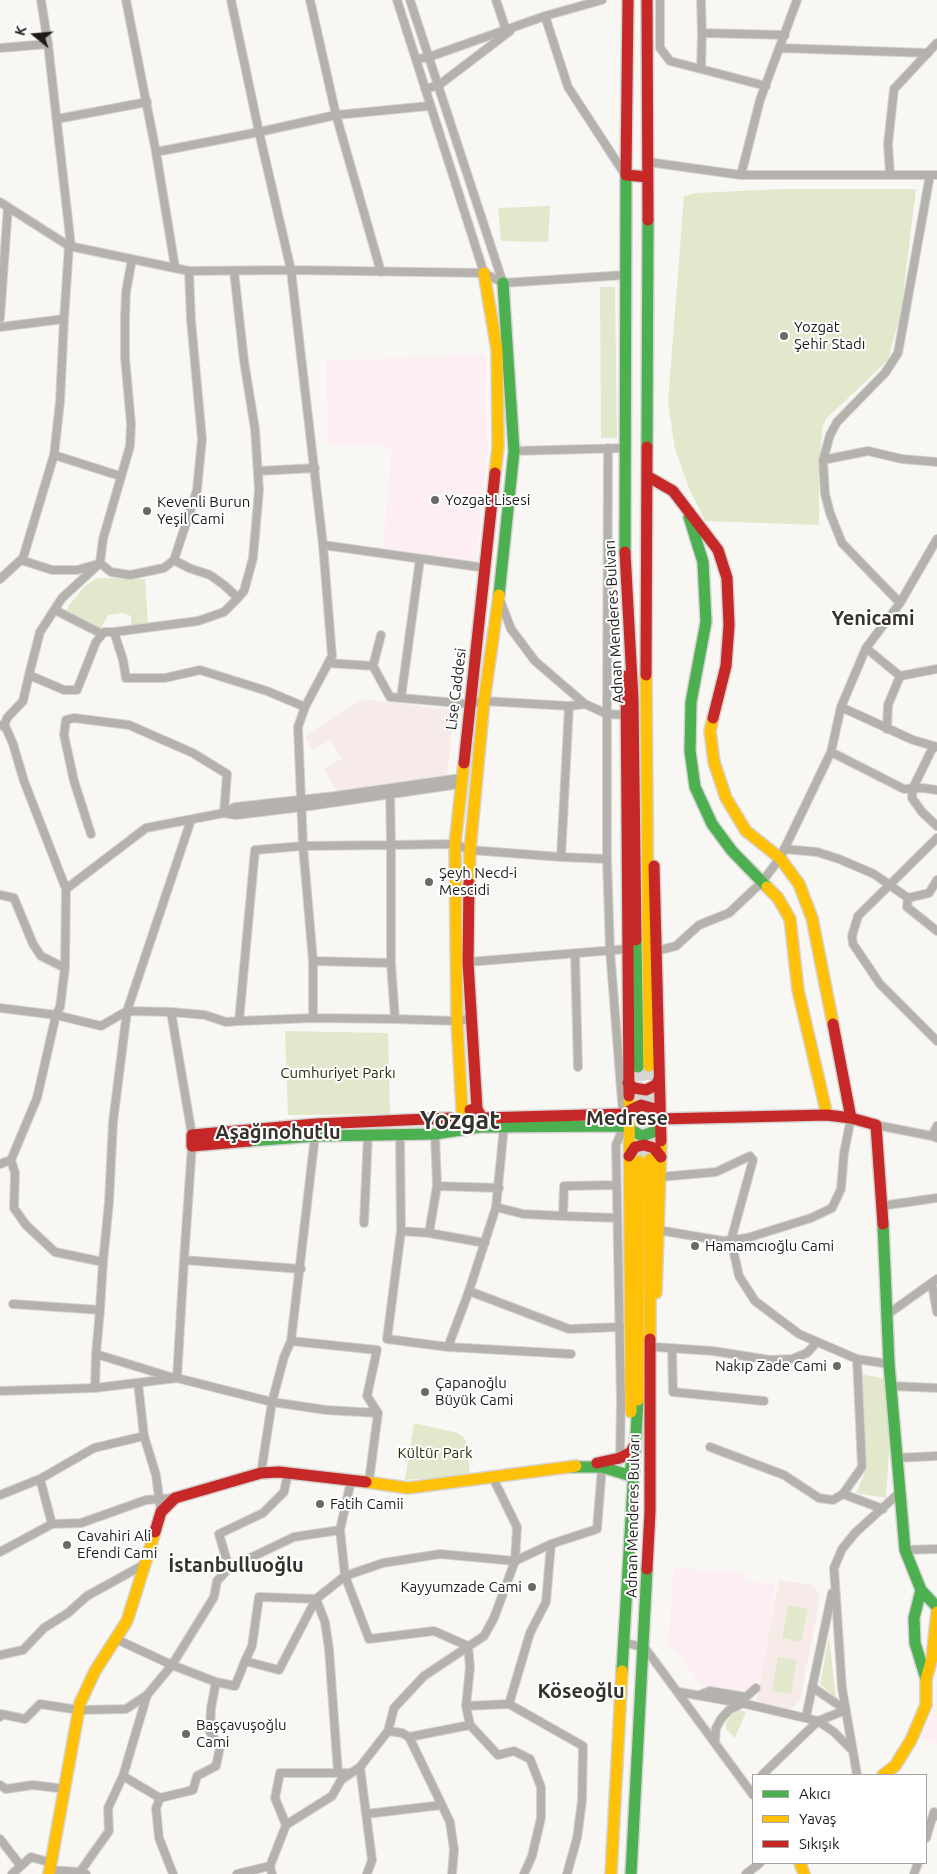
<!DOCTYPE html>
<meta charset="utf-8">
<style>
body{margin:0}
#map{position:relative;width:937px;height:1874px;overflow:hidden;background:#f9f7f4;font-family:Ubuntu,sans-serif}
canvas{display:block}
.legend{position:absolute;left:752px;top:1774px;width:175px;height:90px;box-sizing:border-box;background:#fff;border:1px solid #a5a4a3;margin:0;padding:6px 9px;list-style:none;font-size:15px;color:#1e1c1a}
.legend li{display:flex;align-items:center;gap:10px;height:25px}
.legend b{width:25px;border:1px solid #a5a4a3}
.north{position:absolute;left:10px;top:10px;width:50px;height:50px;-webkit-text-stroke:4px #fff;paint-order:stroke;rotate:287deg;font-size:14px;font-weight:700;line-height:20px;text-align:center;color:#1e1c1a}
.north::after{content:'';display:block;margin:auto;width:18px;height:22px;background:#1e1c1a;clip-path:polygon(50% 0,100% 100%,50% 72%,0 100%)}
</style>
<div id="map">
<canvas width="937" height="1874"></canvas>
<ul class="legend">
<li><b style="height:6px;background:#4caf50"></b>Akıcı</li>
<li><b style="height:6px;background:#ffc107"></b>Yavaş</li>
<li><b style="height:6px;background:#c62828"></b>Sıkışık</li>
</ul>
<div class="north">K</div>
</div>
<script>
const ctx = document.querySelector('canvas').getContext('2d');
ctx.lineJoin = 'round';
function paint(path, color) {
  ctx.fillStyle = color;
  ctx.fill(path, 'evenodd');
}
function poly(rows) {
  const path = new Path2D();
  for (const r of rows) {
    if (r.length === 3) {
      path.moveTo(r[0] + r[2], r[1]);
      path.arc(r[0], r[1], r[2], 0, 2 * Math.PI);
      continue;
    }
    path.moveTo(r[0], r[1]);
    for (let i = 2; i < r.length; i += 2) path.lineTo(r[i], r[i + 1]);
  }
  return path;
}
function trace(path, color, width, dash) {
  ctx.strokeStyle = color;
  ctx.lineWidth = width;
  ctx.lineCap = dash ? 'butt' : 'round';
  ctx.setLineDash(dash || []);
  ctx.stroke(path);
}
function label(font, color, halo, rows, align = 'center') {
  ctx.font = font + ' Ubuntu,sans-serif';
  ctx.lineWidth = 4;
  ctx.setLineDash([]);
  ctx.textBaseline = 'middle';
  ctx.strokeStyle = halo;
  ctx.fillStyle = color;
  for (const [text, x, y, turn = 0] of rows) {
    ctx.save();
    ctx.translate(x, y);
    ctx.rotate((+turn || 0) * Math.PI / 180);
    ctx.textAlign = isNaN(turn) ? turn : align;
    if (halo) ctx.strokeText(text, 0, 0);
    ctx.fillText(text, 0, 0);
    ctx.restore();
  }
}
const commercial = poly([
 [363,699,454,710,447,777,338,794,324,769,341,759,331,740,313,750,305,737],
 [779,1580,814,1585,820,1597,800,1701,789,1710,756,1703]
]);
const education = poly([
 [486,355,487,452,476,562,383,548,392,447,328,444,326,361],
 [674,1568,744,1573,744,1581,775,1584,773,1611,761,1677,744,1693,704,1687,668,1643],
 [937,1676,937,1744,921,1737,934,1708]
]);
const green = poly([
 [782,189,916,189,901,312,888,360,826,419,823,425,819,461,819,525,705,521,689,488,675,449,668,402,684,196,697,193],
 [550,206,548,242,501,241,498,208],
 [600,287,615,287,617,438,601,438],
 [98,578,145,579,148,624,131,628,131,616,123,613,108,615,100,630,66,612,70,604,86,585],
 [285,1031,388,1033,390,1114,288,1115],
 [643,1121,8],
 [860,1374,887,1379,889,1451,886,1498,856,1493,867,1468],
 [414,1423,458,1433,463,1437,466,1441,470,1475,405,1480],
 [788,1605,808,1609,801,1642,782,1638],
 [829,1637,836,1698,820,1684],
 [778,1657,797,1660,791,1694,772,1691],
 [739,1710,746,1712,735,1738,726,1729,726,1723,731,1715]
]);
const highwayTunnel = poly([
 [649,1066,650,1146],
 [638,1067,639,1161]
]);
const street = poly([
 [41,0,48,44],
 [126,0,156,152],
 [231,0,259,132,336,115,310,0],
 [397,0,484,273],
 [410,0,503,283],
 [496,0,506,30],
 [660,0,660,48,670,61,766,86],
 [701,0,702,33,785,35],
 [797,0,760,100,741,175,937,175],
 [545,16,602,0],
 [0,48,48,44,71,246],
 [780,48,928,53],
 [417,59,429,57,545,16,568,87,624,173],
 [701,69,702,33],
 [425,89,439,85,510,31],
 [57,119,147,102],
 [648,162,741,175],
 [890,175,888,144,894,89,937,43],
 [0,202,69,246,189,271,291,270,259,132,156,152,175,267],
 [132,259,126,292,125,318,125,357,131,424,130,446,103,539,100,563,111,572,130,575,164,568,174,560],
 [189,271,191,320,202,439,197,490,174,560,189,568,210,575,224,585,238,598,244,591,253,558,259,490,255,429,244,361,234,271],
 [381,272,336,115,429,106],
 [0,318,8,207],
 [64,319,69,246],
 [0,327,64,319,60,402,54,455,23,558,0,579],
 [514,451,625,448],
 [54,455,120,476],
 [823,460,868,451,902,459,937,462],
 [258,471,315,468],
 [323,545,291,270,484,273,503,283,625,275],
 [420,559,401,698,469,704,484,701,569,706],
 [21,560,52,570,77,570,98,564],
 [500,600,511,629,535,661,585,704,569,706,561,857,607,859,610,950,623,1114],
 [900,603,842,543,830,513,825,494,823,460,830,435,837,422,885,373,898,353,930,175],
 [55,610,102,634],
 [114,632,198,621,224,612,238,598],
 [866,648,900,676,937,669],
 [328,663,373,666,390,697,401,698],
 [373,666,381,635],
 [29,675,40,632,62,598,100,563],
 [585,704,607,714,608,448],
 [305,707,332,656,323,545,486,568],
 [841,707,913,740,937,747],
 [4,727,7,718,23,701,29,675,64,690,77,690,96,642,104,632,114,632,123,660,126,678,165,678,200,670,267,691,305,707,298,727,303,846,255,850,239,1021,226,1022,205,1015,171,1012,127,1011,191,820],
 [887,729,888,705,900,676],
 [933,747,913,788,912,798,922,812,937,826],
 [831,752,904,789,923,788,937,790],
 [224,813,235,807,335,796,461,778],
 [224,813,236,815,303,807,460,784],
 [937,838,858,916,852,936,853,944,880,984,937,1041],
 [784,849,817,852,839,859,874,874,908,898,929,893,937,880],
 [607,859,607,714,626,715],
 [66,889,146,828,224,813,227,774,193,753,129,725,74,718,66,720,64,735,74,781,91,834],
 [0,895,14,898,33,944,41,956,65,968],
 [908,898,907,907,937,931],
 [656,951,676,946,699,925,729,913,762,882,780,858,831,752,841,707,866,648,900,603,937,539],
 [575,954,578,1067],
 [313,961,303,846,391,845,390,788],
 [468,962,627,949],
 [0,1008,56,1015,60,1007,65,968,66,889,24,781,13,744,6,728,2,725],
 [127,1011,113,1122,109,1202,103,1262,55,1252,26,1225,14,1208,15,1173,11,1160,37,1098,56,1015,101,1026,127,1011],
 [171,1012,192,1135],
 [313,1018,395,1019,391,963,391,845,455,844,470,850,561,857],
 [395,1019,457,1021,471,1018],
 [239,1021,313,1018,313,961,391,963],
 [876,1125,932,1136],
 [937,1126,932,1136,937,1138],
 [435,1134,437,1186],
 [400,1135,401,1231,387,1339,448,1347,469,1291,569,1329,620,1327],
 [0,1164,11,1160],
 [660,1177,716,1172,750,1156,753,1160,731,1240,739,1276,755,1301,799,1334,857,1359,889,1364],
 [617,1185,564,1186,563,1216,617,1218],
 [881,1206,937,1198],
 [496,1207,523,1214,563,1216],
 [364,1223,368,1135],
 [658,1230,723,1241,747,1238,811,1218,832,1208,841,1189,844,1153,851,1118],
 [401,1231,429,1233,485,1243],
 [429,1233,437,1186,499,1188],
 [184,1260,192,1146],
 [932,1284,937,1312],
 [469,1291,496,1207,504,1127],
 [13,1304,100,1310,103,1262],
 [100,1310,96,1354,174,1378],
 [888,1314,937,1279],
 [291,1341,315,1136],
 [448,1347,571,1354],
 [655,1347,713,1351,770,1360,792,1359,807,1353,817,1342],
 [672,1348,673,1392,764,1401],
 [138,1383,144,1436,156,1475,161,1512],
 [892,1386,937,1388],
 [95,1388,96,1354],
 [0,1391,95,1388,177,1378],
 [710,1447,784,1475,819,1498,833,1500,843,1494,883,1509],
 [620,1458,621,1402,616,1145,624,1126],
 [896,1458,937,1456],
 [261,1473,272,1402,177,1378,184,1260,301,1269],
 [40,1479,52,1524],
 [369,1481,378,1413,326,1410,272,1402,284,1357,291,1341,377,1350,367,1396,378,1413],
 [843,1494,862,1467,857,1359],
 [0,1495,40,1479,94,1448,144,1436],
 [340,1530,351,1481],
 [905,1550,937,1549],
 [0,1552,52,1524,81,1523,146,1500,174,1498],
 [229,1568,219,1534,263,1513,284,1492,288,1473],
 [116,1639,172,1665,147,1695],
 [623,1642,645,1648,753,1795],
 [0,1655,23,1650,44,1628,68,1613,87,1596,145,1564],
 [216,1682,235,1686,245,1661,252,1646,259,1597,316,1599,279,1670,245,1661],
 [679,1692,746,1704,818,1721,846,1710,812,1687],
 [700,1695,710,1691,746,1697,756,1688],
 [509,1704,530,1633,546,1602,551,1544],
 [0,1717,1,1714,25,1719,40,1704,79,1710,126,1709,147,1695,123,1776],
 [806,1717,832,1593],
 [470,1725,498,1755,514,1751,530,1759,541,1787,541,1818,532,1856,524,1874],
 [409,1737,470,1725,466,1706],
 [715,1742,716,1728,721,1719,729,1710,741,1704],
 [338,1773,329,1649,325,1622,316,1599,345,1576,369,1639,434,1631,468,1646,470,1667,466,1706,509,1704,583,1746,582,1801,577,1838,567,1874],
 [351,1773,280,1773,275,1798,286,1825,332,1796,341,1780,360,1767],
 [762,1775,818,1721,834,1732,852,1750],
 [857,1775,842,1688,834,1568,842,1549,855,1533,899,1493],
 [0,1785,6,1789,33,1785,65,1789],
 [366,1814,442,1805],
 [926,1838,934,1812,937,1816],
 [0,1839,20,1865],
 [50,1870,80,1872,86,1874],
 [80,1872,109,1831,108,1808,123,1776,160,1798],
 [12,1874,31,1857,52,1863],
 [173,1874,159,1838,156,1808,160,1798,193,1790,197,1776,216,1766,220,1747,210,1732,211,1708,216,1682,172,1665,214,1597,217,1581,229,1568,294,1537,340,1530,345,1576,383,1563,440,1554,515,1561,517,1527,493,1478],
 [237,1874,270,1866],
 [272,1874,270,1866,286,1825],
 [367,1874,372,1860,360,1767,388,1731],
 [452,1874,454,1850,450,1822,409,1737,402,1733,388,1731,394,1708,424,1676,484,1636,494,1618,515,1561,551,1544,597,1529,602,1467],
 [746,1874,760,1863],
 [914,1874,918,1863]
]);
const fast = poly([
 [647,447,648,220],
 [689,517,703,562,706,622,691,702,690,751,695,787,712,824,732,851,767,887],
 [625,552,626,175],
 [499,595,514,451,503,283],
 [636,940,638,1067],
 [249,1141,315,1136,435,1134,480,1127,624,1126,642,1136,653,1132,659,1121],
 [883,1224,889,1364,905,1550,921,1590,937,1607],
 [571,1467,602,1467,631,1476,631,1466],
 [921,1590,914,1618,915,1643,926,1679],
 [622,1671,638,1400],
 [631,1874,647,1569]
]);
const slow = poly([
 [484,273,497,350,498,447,495,473],
 [646,675,649,1066],
 [713,718,710,731,714,762,726,798,746,831,780,858,799,884,812,918,833,1024],
 [469,883,470,850,484,701,499,595],
 [767,887,778,898,790,919,798,990,827,1115],
 [629,1096,631,1412],
 [462,1110,457,1021,455,844,464,763],
 [650,1159,650,1339],
 [656,1293,661,1141],
 [638,1400,639,1161],
 [366,1482,408,1488,576,1466],
 [883,1775,895,1766,911,1740,926,1705,926,1679,932,1658,937,1612],
 [800,1863,804,1874],
 [49,1874,80,1703,95,1671,127,1621,155,1532],
 [611,1874,622,1671]
]);
const jam = poly([
 [628,0,626,175,648,177],
 [647,0,648,220],
 [647,476,673,491,718,550,727,578,729,625,726,666,713,718],
 [625,552,633,699,636,940],
 [646,675,647,447],
 [626,676,629,1096],
 [464,763,495,473],
 [654,866,661,1141],
 [469,883,468,962,477,1109],
 [833,1024,851,1118],
 [628,1083,634,1088,646,1090,656,1085,659,1079],
 [470,1110,477,1109,482,1118,623,1114,641,1105,652,1108,659,1119],
 [659,1119,827,1115,851,1118,876,1125,883,1224],
 [249,1141,192,1146,192,1135,316,1124,450,1118],
 [629,1156,635,1147,644,1145,654,1148,661,1157],
 [597,1463,620,1458,631,1452,633,1448],
 [155,1532,161,1512,175,1498,261,1473,279,1472,366,1482],
 [647,1569,650,1512,650,1339]
]);
const markers = [
 [784,336,5,"#6b6966"],
 [435,500,5,"#6b6966"],
 [147,511,5,"#6b6966"],
 [429,882,5,"#6b6966"],
 [695,1246,5,"#6b6966"],
 [837,1366,5,"#6b6966"],
 [425,1392,5,"#6b6966"],
 [320,1504,5,"#6b6966"],
 [67,1545,5,"#6b6966"],
 [532,1587,5,"#6b6966"],
 [186,1734,5,"#6b6966"]
];
const poiNames = [
 ["Yozgat",794,327],
 ["Şehir Stadı",794,344],
 ["Yozgat Lisesi",445,500],
 ["Kevenli Burun",157,502],
 ["Yeşil Cami",157,519],
 ["Şeyh Necd-i",439,873],
 ["Mescidi",439,890],
 ["Hamamcıoğlu Cami",705,1246],
 ["Nakıp Zade Cami",827,1366,"right"],
 ["Çapanoğlu",435,1383],
 ["Büyük Cami",435,1400],
 ["Fatih Camii",330,1504],
 ["Cavahiri Ali",77,1536],
 ["Efendi Cami",77,1553],
 ["Kayyumzade Cami",522,1587,"right"],
 ["Başçavuşoğlu",196,1725],
 ["Cami",196,1742]
];
const streetNames = [
 ["Adnan Menderes Bulvarı",614,622,-93],
 ["Lise Caddesi",456,689,-83],
 ["Adnan Menderes Bulvarı",633,1516,-89]
];
const parkNames = [
 ["Cumhuriyet Parkı",338,1073],
 ["Kültür Park",435,1453]
];
const districtNames = [
 ["Yenicami",873,618],
 ["Medrese",627,1118],
 ["Aşağınohutlu",278,1132],
 ["İstanbulluoğlu",236,1565],
 ["Köseoğlu",581,1691]
];
const townNames = [
 ["Yozgat",460,1121]
];
paint(commercial, '#f7ebea');
paint(education, '#fceef2');
paint(green, '#e1e8cb');
trace(highwayTunnel, '#d8d6d3', 14, [14, 7]);
trace(street, '#d5d4d2', 10);
trace(fast, '#d5d4d2', 14);
trace(slow, '#d5d4d2', 14);
trace(jam, '#d5d4d2', 14);
trace(street, '#b5b1ac', 8);
trace(fast, '#4caf50', 11);
trace(slow, '#ffc107', 11);
trace(jam, '#c62828', 11);
for (const [x, y, r, color] of markers) {
  const dot = new Path2D();
  dot.arc(x, y, r, 0, 2 * Math.PI);
  ctx.fillStyle = color;
  ctx.fill(dot);
  trace(dot, '#fff', 2);
}
label('15px', '#1e1c1a', '#fff', poiNames, 'left');
label('15px', '#1e1c1a', '#fff', streetNames);
label('15px', '#272f09', '#fff', parkNames);
label('bold 20px', '#35312c', '#fff', districtNames);
label('bold 25px', '#35312c', '#fff', townNames);
</script>
